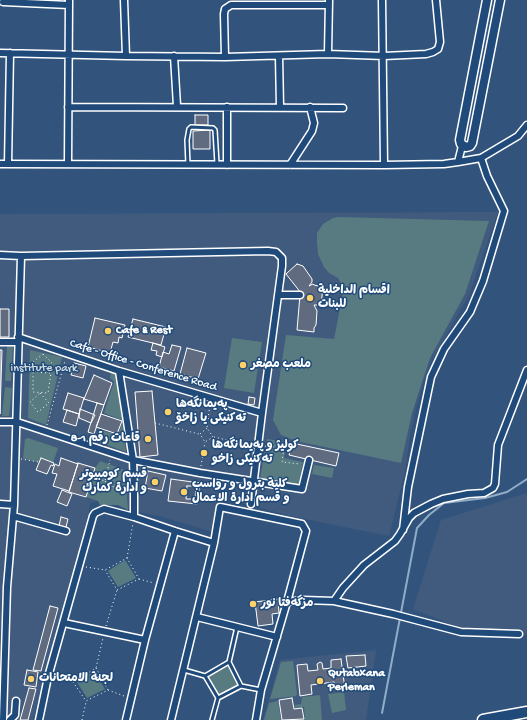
<!DOCTYPE html>
<meta charset="utf-8">
<style>
body{margin:0}
canvas{display:block;background:#32547c}
</style>
<canvas width="527" height="720"></canvas>
<script>
const ctx = document.querySelector('canvas').getContext('2d');
ctx.lineJoin = 'round';
function paint(path, color) {
  ctx.fillStyle = color;
  ctx.fill(path, 'evenodd');
}
function poly(rows) {
  const path = new Path2D();
  for (const r of rows) {
    path.moveTo(r[0], r[1]);
    for (let i = 2; i < r.length; i += 2) path.lineTo(r[i], r[i + 1]);
  }
  return path;
}
function trace(path, color, width, dash) {
  ctx.strokeStyle = color;
  ctx.lineWidth = width;
  ctx.lineCap = dash ? 'butt' : 'round';
  ctx.setLineDash(dash || []);
  ctx.stroke(path);
}
function label(font, color, halo, rows, align = 'center') {
  ctx.font = font + ' "Gochi Hand","Playpen Sans Arabic",sans-serif';
  ctx.lineWidth = 3;
  ctx.setLineDash([]);
  ctx.textBaseline = 'middle';
  ctx.strokeStyle = halo;
  ctx.fillStyle = color;
  for (const [text, x, y, turn = 0] of rows) {
    ctx.save();
    ctx.translate(x, y);
    ctx.rotate((+turn || 0) * Math.PI / 180);
    ctx.textAlign = isNaN(turn) ? turn : align;
    if (halo) ctx.strokeText(text, 0, 0);
    ctx.fillText(text, 0, 0);
    ctx.restore();
  }
}
const built = poly([
 [498,212,469,295,429,365,418,401,410,434,405,472,389,536,295,517,230,500,224,501,220,505,213,532,159,516,128,510,118,505,100,505,98,501,90,503,89,511,33,720,0,720,0,214],
 [527,493,527,634,463,629,413,609,441,520],
 [376,650,366,720,263,720,280,660]
]);
const green = poly([
 [339,217,489,221,465,294,430,358,412,413,401,463,296,441,281,435,273,420,286,335,334,339,344,288,338,278,329,273,324,267,318,254,317,243,317,233,323,224,333,218],
 [232,338,262,342,254,393,224,388],
 [7,346,13,346,11,381,5,381],
 [30,350,62,357,46,425,28,418],
 [111,372,118,374,122,420,104,413,114,382,110,378],
 [5,387,12,388,9,416,2,416],
 [122,423,126,452,99,442,103,431,118,435],
 [28,438,58,448,53,463,41,458,39,462,23,459,25,439],
 [267,439,292,443,291,448,286,447,284,458,303,462,298,486,260,479],
 [100,461,125,470,128,510,118,505,100,505,98,501,86,497,95,468],
 [314,465,334,468,332,478,312,474],
 [125,560,136,578,118,587,108,571],
 [293,661,297,694,296,696,270,699,281,662],
 [227,665,239,685,219,695,208,677],
 [94,671,105,689,87,698,77,682],
 [344,692,346,710,332,713,328,694],
 [320,695,322,720,300,720,305,719,304,707,295,708,295,705,301,704,302,697],
 [278,701,281,720,264,720,269,703]
]);
const stream = poly([
 [382,713,417,528,429,515,444,503,485,498,507,492,527,479]
]);
const building = poly([
 [195,115,208,115,208,125,195,125,195,115],
 [210,130,210,149,193,149,193,131,210,130],
 [297,264,303,266,312,279,312,282,309,286,313,284,314,285,323,287,321,305,314,305,317,311,316,325,314,328,314,332,297,330,300,295,301,293,286,274,297,264],
 [0,309,9,309,9,337,0,337,0,309],
 [95,318,125,325,122,338,119,337,118,343,113,342,110,353,88,347,95,318],
 [133,319,166,327,161,345,128,337,133,319],
 [153,343,165,347,162,357,156,355,157,351,151,350,153,343],
 [172,345,181,347,174,371,159,367,163,352,169,354,172,345],
 [187,348,206,353,198,379,180,374,187,348],
 [0,350,2,350,0,414,0,350],
 [74,363,86,366,83,378,71,375,74,363],
 [94,375,112,383,104,405,84,399,94,375],
 [152,391,158,455,140,457,135,392,152,391],
 [68,393,84,398,79,414,63,409,68,393],
 [249,397,255,398,254,405,248,404,249,397],
 [97,403,104,405,94,434,88,432,97,403],
 [80,409,95,415,91,423,79,418,80,409],
 [67,410,79,414,76,426,63,422,67,410],
 [101,414,122,421,117,434,96,427,101,414],
 [292,443,339,453,336,466,289,455,292,443],
 [41,458,54,463,53,466,51,465,47,474,36,470,41,458],
 [61,458,78,464,69,491,53,486,57,474,52,473,55,464,59,466,61,458],
 [78,463,95,468,86,497,69,492,78,463],
 [148,471,166,475,162,491,145,488,148,471],
 [171,479,200,483,197,504,168,501,171,479],
 [187,486,196,486,195,499,186,499,187,486],
 [62,490,72,494,67,506,57,502,62,490],
 [61,517,68,519,66,527,59,526,61,517],
 [278,599,279,613,272,614,273,624,258,626,255,602,278,599],
 [50,606,58,608,41,671,33,670,50,606],
 [365,655,366,666,348,668,346,656,365,655],
 [341,659,345,689,335,690,334,682,311,685,312,694,300,696,297,665,307,664,308,671,318,670,317,664,320,662,322,663,323,669,331,668,331,660,341,659],
 [27,670,38,672,36,687,24,685,27,670],
 [29,688,36,689,28,720,20,720,29,688],
 [292,698,294,709,302,708,304,719,282,720,279,700,292,698]
]);
const path = poly([
 [43,354,52,363,41,372,33,362,43,354],
 [33,372,51,373,48,393,33,392,33,372],
 [40,393,49,403,38,412,30,402,40,393],
 [155,423,199,434],
 [47,425,65,361],
 [207,428,200,434,205,442,213,437,207,428,210,404],
 [214,437,252,446],
 [265,446,284,448,282,462,300,464],
 [21,459,39,462],
 [201,466,205,442],
 [92,479,99,482],
 [105,481,108,485,105,487,101,486,100,482,102,480,105,481,110,460],
 [109,485,124,491],
 [127,558,133,523],
 [86,567,105,570,127,558,139,579,117,590,105,570],
 [139,579,154,583],
 [106,626,117,590],
 [96,668,108,690,86,701,73,682,96,668,103,638],
 [56,678,72,682],
 [108,690,124,696],
 [82,720,86,702]
]);
const service = poly([
 [188,165,187,140,189,129,191,127,213,128,215,130,217,164],
 [184,670,205,676],
 [241,686,261,690],
 [218,698,205,676,229,662],
 [212,720,218,698,241,686,229,662,237,627]
]);
const minor = poly([
 [124,0,126,56],
 [3,2,69,5],
 [0,53,126,56,225,57,328,54,384,56,426,54,433,52,438,49,440,42,436,0],
 [328,54,329,0],
 [174,56,177,106],
 [279,56,280,107],
 [225,57,224,14,225,9,231,5,329,5],
 [68,107,343,108],
 [227,107,227,165],
 [458,162,481,158,518,136,527,125],
 [0,164,384,165,382,0],
 [8,164,10,53],
 [68,164,69,0],
 [290,165,312,131,314,123,310,107],
 [384,165,444,164,458,162,462,146],
 [0,255,21,256,268,251,276,252,282,258,282,266,262,413,251,504],
 [279,295,300,295],
 [18,337,119,371,262,413],
 [0,342,18,342],
 [119,371,133,460,134,489,134,517],
 [0,422,17,422,133,460,200,473,302,489,309,460],
 [0,504,14,505],
 [13,516,66,531],
 [403,530,408,487,431,377,444,349,470,312,483,281,504,211,487,176,481,158],
 [214,543,220,507,302,524,306,531,287,602,261,690,256,720],
 [334,601,343,588,364,565,395,541,400,534,409,518,414,513,431,504,443,499,468,494,484,493,493,488,495,484,498,445,527,370],
 [287,602,303,600,334,601,393,614,461,632,519,634],
 [197,617,277,637],
 [64,623,145,640],
 [3,720,7,587,14,505,21,256],
 [10,720,15,715,16,701],
 [39,720,48,677,93,516,95,513,104,509,134,517,175,531,214,543,171,720],
 [126,720,145,640,175,531]
]);
const tertiary = poly([
 [487,0,460,140,461,144,466,147,470,146,472,143,500,0]
]);
const primary = poly([
 [483,720,527,712]
]);
const markers = [
 [310,298,4,"#ffd166"],
 [108,331,4,"#ffd166"],
 [243,365,4,"#ffd166"],
 [168,412,4,"#ffd166"],
 [148,439,4,"#ffd166"],
 [204,453,4,"#ffd166"],
 [155,482,4,"#ffd166"],
 [184,492,4,"#ffd166"],
 [253,604,4,"#ffd166"],
 [31,679,4,"#ffd166"],
 [320,681,4,"#ffd166"]
];
const poiNames = [
 ["اقسام الداخلیة",318,291],
 ["للبنات",318,305],
 ["Cafe & Rest",116,331],
 ["ملعب مصغر",251,365],
 ["پەیمانگەها",176,405],
 ["تەکنیکی یا زاخۆ",176,419],
 ["قاعات رقم 1-8",140,439,"right"],
 ["كوليژ و په‌يمانگه‌ها",212,446],
 ["ته‌كنيكى زاخو",212,460],
 ["قسم کومبیوتر",147,475,"right"],
 ["و ادارة كمارك",147,489,"right"],
 ["كلية بترول و رواسب",192,485],
 ["و قسم ادارة الاعمال",192,499],
 ["مزگەفتا نور",261,604],
 ["Qutabxana",328,674],
 ["Perleman",328,688],
 ["لجنة الامتحانات",39,679]
];
const streetNames = [
 ["Cafe - Office - Conference Road",143,366,17]
];
const parkNames = [
 ["institute park",44,369]
];
paint(built, '#405b7d');
paint(green, '#577b81');
trace(stream, '#90acc7', 2);
paint(building, '#606b80');
trace(building, '#fff', 1);
trace(service, '#fff', 6);
trace(minor, '#fff', 9);
trace(tertiary, '#fff', 11);
trace(primary, '#fff', 13);
trace(path, '#fff', 1, [1, 3]);
trace(service, '#1f4a7a', 3);
trace(minor, '#1f4a7a', 6);
trace(tertiary, '#1f4a7a', 8);
trace(primary, '#1f4a7a', 10);
for (const [x, y, r, color] of markers) {
  const dot = new Path2D();
  dot.arc(x, y, r, 0, 2 * Math.PI);
  ctx.fillStyle = color;
  ctx.fill(dot);
  trace(dot, '#1f4a7a', 1.5);
}
label('bold 12px', '#fff', '#1f4a7a', poiNames, 'left');
label('12px', '#fff', '#1f4a7a', streetNames);
label('12px', '#d5dee0', '#1f4a7a', parkNames);
</script>
